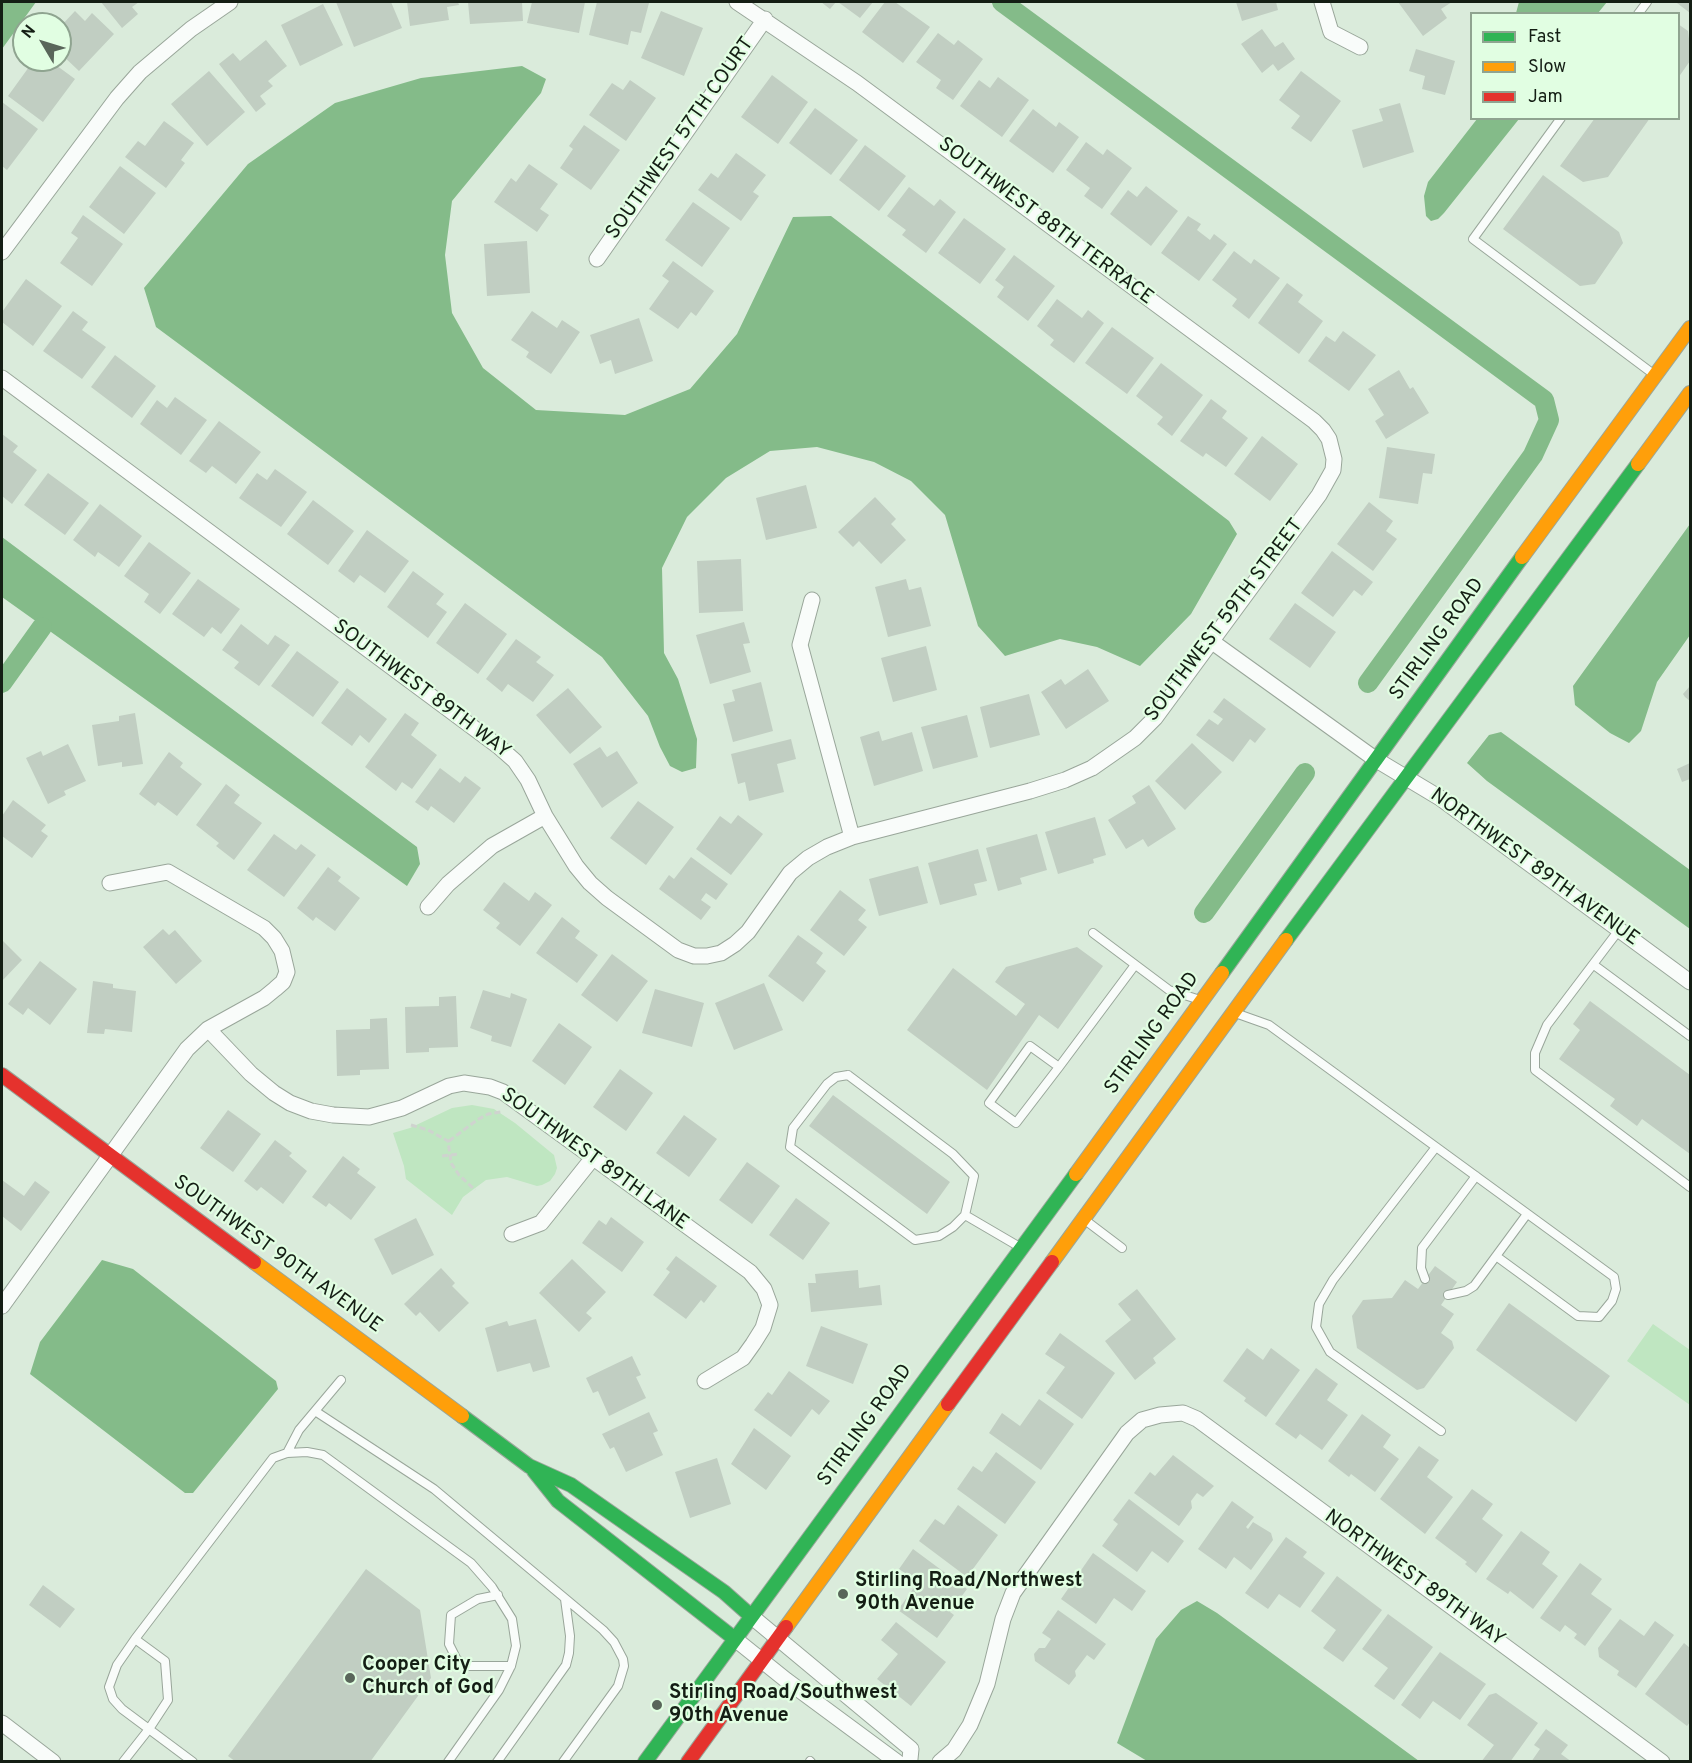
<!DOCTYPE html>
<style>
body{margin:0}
#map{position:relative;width:1692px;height:1763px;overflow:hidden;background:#daebdb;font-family:Overpass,sans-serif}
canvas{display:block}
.frame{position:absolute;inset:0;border:3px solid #141e14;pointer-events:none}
.legend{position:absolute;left:1470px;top:12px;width:210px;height:108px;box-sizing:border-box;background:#e1fee2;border:2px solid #8fa490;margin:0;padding:8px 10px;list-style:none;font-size:18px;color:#141e14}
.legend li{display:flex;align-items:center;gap:12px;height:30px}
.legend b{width:30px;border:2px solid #8fa490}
.north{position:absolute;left:12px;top:12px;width:60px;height:60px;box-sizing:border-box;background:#e1fee2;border:2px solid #8fa490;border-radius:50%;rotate:308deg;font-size:16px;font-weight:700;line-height:24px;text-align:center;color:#141e14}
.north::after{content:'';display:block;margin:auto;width:21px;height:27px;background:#59665a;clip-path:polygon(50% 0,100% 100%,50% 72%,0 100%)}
</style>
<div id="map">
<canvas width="1692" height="1763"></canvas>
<div class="frame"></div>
<ul class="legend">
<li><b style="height:8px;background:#30b455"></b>Fast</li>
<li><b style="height:8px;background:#ff9f0a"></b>Slow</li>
<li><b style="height:8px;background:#e5322d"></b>Jam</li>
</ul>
<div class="north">N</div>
</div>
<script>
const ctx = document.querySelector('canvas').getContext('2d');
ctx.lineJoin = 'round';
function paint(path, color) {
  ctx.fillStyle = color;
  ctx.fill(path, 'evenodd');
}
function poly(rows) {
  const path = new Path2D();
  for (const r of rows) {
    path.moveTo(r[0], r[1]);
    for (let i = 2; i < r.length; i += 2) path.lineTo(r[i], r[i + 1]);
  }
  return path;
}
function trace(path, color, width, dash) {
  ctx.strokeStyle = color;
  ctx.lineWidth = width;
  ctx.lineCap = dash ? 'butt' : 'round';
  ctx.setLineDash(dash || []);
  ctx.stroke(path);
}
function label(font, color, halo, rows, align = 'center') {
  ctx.font = font + ' Overpass,sans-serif';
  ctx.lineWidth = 4.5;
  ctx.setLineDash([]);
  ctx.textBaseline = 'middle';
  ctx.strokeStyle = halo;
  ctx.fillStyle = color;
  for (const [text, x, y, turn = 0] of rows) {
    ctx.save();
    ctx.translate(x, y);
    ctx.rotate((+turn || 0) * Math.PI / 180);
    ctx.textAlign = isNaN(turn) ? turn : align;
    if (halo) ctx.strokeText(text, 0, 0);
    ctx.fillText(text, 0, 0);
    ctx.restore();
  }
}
const green = poly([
 [472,1105,494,1109,515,1123,554,1155,557,1168,555,1174,550,1181,542,1185,537,1186,507,1177,486,1180,463,1197,452,1215,406,1179,404,1166,393,1133,410,1128,452,1108],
 [1653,1324,1690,1350,1690,1405,1627,1361]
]);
const water = poly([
 [2,2,36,2,2,49],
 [1519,2,1607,2,1598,13,1516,13],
 [522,66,546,79,541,93,452,201,445,255,452,313,483,368,536,410,625,415,690,389,737,334,793,217,831,216,1229,521,1237,534,1191,614,1140,666,1097,647,1060,639,1005,656,978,626,945,515,911,481,874,462,817,447,770,451,726,478,687,517,662,568,664,653,678,679,697,739,696,768,682,772,670,766,660,747,648,716,602,657,156,327,144,288,248,164,335,103,421,78],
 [1477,119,1519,119,1444,213,1438,219,1431,221,1426,216,1424,196,1428,182],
 [1690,524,1690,635,1657,682,1641,731,1629,743,1610,733,1575,705,1573,686],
 [2,537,417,847,420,864,407,886,2,597],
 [1501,732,1690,870,1690,929,1487,781,1467,763,1489,735],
 [102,1260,133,1269,276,1381,278,1389,193,1493,185,1493,30,1374,40,1342],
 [1197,1601,1217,1613,1419,1761,1147,1761,1117,1743,1156,1639,1181,1610]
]);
const canal = poly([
 [1002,2,1544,400,1549,420,1533,455,1368,683],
 [2,683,42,627],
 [1204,913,1305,773]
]);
const building = poly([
 [101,2,139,2,132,7,138,14,122,28],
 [336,2,391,2,402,28,354,47],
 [407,2,458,2,459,5,447,7,449,20,410,26],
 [468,2,522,2,523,21,470,24],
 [532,2,585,2,579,33,527,23],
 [597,2,649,3,641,33,631,31,628,45,589,35],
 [821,2,836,2,830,9],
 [838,2,873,2,860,18],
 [885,2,895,2,930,27,903,63,862,32],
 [1236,2,1276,2,1278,10,1242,21],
 [1398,2,1452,2,1441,9,1447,18,1423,36],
 [1678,2,1690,2,1690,13,1677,3],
 [323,4,343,45,300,66,281,25],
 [75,11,85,21,92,13,114,34,79,71,60,53,60,27],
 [661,11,703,28,684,76,641,58],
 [1678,24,1688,31,1690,46,1690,61,1678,78],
 [1262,29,1275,47,1283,42,1295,59,1278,71,1273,64,1262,73,1241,44],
 [938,33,954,45,958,40,983,59,953,100,936,88,941,80,916,62],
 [266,40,287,66,268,81,273,86,260,96,266,104,256,112,219,64,233,53,240,61],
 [1416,49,1455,61,1445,95,1422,89,1425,76,1409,71],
 [34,60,49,60,75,79,43,122,8,96],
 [209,71,245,112,207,146,171,104],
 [1301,71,1341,101,1311,142,1291,128,1300,116,1279,100],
 [772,75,808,102,778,144,741,117],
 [998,77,1029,100,1002,137,960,106,979,80,990,88],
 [630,80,656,98,626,141,589,115,612,83,623,90],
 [2,102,38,129,7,170,2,166],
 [1400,103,1414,152,1363,168,1352,130,1383,121,1379,109],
 [815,108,858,140,831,175,789,143],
 [1033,109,1056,127,1059,122,1079,137,1053,173,1009,141],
 [1595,118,1650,118,1608,177,1583,182,1560,166],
 [164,121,194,143,181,160,185,163,166,188,125,157,138,141,145,146],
 [584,125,620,150,591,190,560,168,573,149,569,146],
 [1086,142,1103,155,1107,149,1132,168,1102,209,1084,196,1090,188,1066,170],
 [865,145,906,176,879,211,839,180],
 [736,153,766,175,753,192,759,196,741,221,698,190,711,173,718,178],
 [529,164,558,184,540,209,549,215,537,232,494,202,511,178,516,182],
 [120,166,156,193,124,234,89,207],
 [1543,175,1619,232,1623,243,1595,284,1580,286,1503,229],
 [1146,186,1178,211,1151,246,1110,214,1128,190,1137,197],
 [909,187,934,206,940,199,956,212,926,253,902,235,906,230,887,216],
 [693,202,730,228,702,267,665,240],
 [83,215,123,244,92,286,60,263,78,238,71,233],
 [1188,216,1201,224,1197,230,1210,240,1214,234,1227,244,1199,281,1161,253],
 [964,218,1006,249,980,284,938,253],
 [527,241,530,293,487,296,484,244],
 [1234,251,1251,264,1254,259,1280,278,1249,319,1232,306,1237,299,1212,280],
 [1014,255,1055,286,1028,321,997,297,1004,287,995,280],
 [673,261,714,291,696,316,691,312,678,329,649,309,669,281,662,276],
 [26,279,62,306,33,346,2,322,2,312],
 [1287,283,1303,295,1298,302,1323,321,1299,354,1258,323],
 [1057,299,1082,318,1088,310,1104,323,1074,363,1050,345,1054,340,1037,326],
 [73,311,88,322,82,330,106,347,82,379,43,351],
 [532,311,557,328,562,320,580,332,551,374,526,357,529,352,511,340],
 [639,318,653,361,615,374,611,360,600,364,590,335],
 [1112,327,1154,358,1127,394,1085,363],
 [1343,331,1376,355,1349,391,1308,361,1326,336,1335,342],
 [115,355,156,386,132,418,91,387],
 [1161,363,1203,395,1172,436,1157,424,1163,417,1136,396],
 [1399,370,1410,389,1413,387,1429,413,1386,439,1375,421,1384,415,1368,389],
 [175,397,207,420,181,455,140,424,157,400,167,408],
 [1211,399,1227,411,1222,418,1248,438,1226,467,1206,453,1203,457,1180,441],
 [219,421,261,452,236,484,212,466,206,473,189,461],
 [2,434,18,446,13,452,37,470,12,504,2,496],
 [1262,436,1298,464,1270,501,1234,474],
 [1387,447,1435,454,1432,474,1423,473,1418,504,1379,498],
 [275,469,307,492,281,527,239,498,257,473,267,480],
 [48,473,89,503,65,535,24,505],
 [806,485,817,528,766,540,756,498],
 [875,497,896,519,891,524,906,540,881,564,859,541,853,547,838,532],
 [313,500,354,531,328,565,287,534],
 [1369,502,1393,521,1386,531,1397,539,1373,571,1337,544],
 [100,504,142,536,119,567,98,552,95,557,73,540],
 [367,530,409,561,385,593,360,575,354,583,338,571],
 [149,542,191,573,160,614,144,602,149,594,124,576],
 [1332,551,1373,582,1362,596,1354,590,1333,617,1301,593],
 [741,559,743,611,699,613,697,561],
 [413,571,444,594,436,604,447,612,428,638,387,607],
 [198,579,240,609,221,634,212,627,204,637,172,614],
 [906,579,909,590,921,587,931,626,888,637,875,587],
 [465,603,507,634,478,674,436,643],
 [1295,603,1336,632,1310,668,1269,639],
 [744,622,750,643,743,644,751,672,710,684,696,635],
 [241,624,268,645,275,635,290,645,259,686,234,668,239,662,222,650],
 [516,639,541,657,536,662,554,675,533,702,508,684,502,692,486,679],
 [926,646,937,690,893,702,881,658],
 [297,651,339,682,313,717,271,686],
 [1088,669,1109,701,1066,729,1041,692,1061,679,1065,685],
 [761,682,773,731,733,742,723,704,735,701,732,690],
 [1690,686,1690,701,1685,697,1683,694],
 [347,688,387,719,369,743,360,735,352,746,321,723],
 [568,688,602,727,570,754,536,715],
 [1029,694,1040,735,990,748,980,707],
 [1224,698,1266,729,1255,743,1250,739,1233,762,1196,735,1209,719,1218,725,1223,719,1213,712],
 [135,713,143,764,122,767,122,762,98,766,92,725,119,721,119,716],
 [405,713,419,723,411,735,437,755,412,789,402,782,396,791,365,767],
 [967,715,978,757,933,769,921,727],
 [879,731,882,741,912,732,923,771,874,786,860,737],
 [791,739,796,759,777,764,784,792,749,801,745,782,738,784,731,754],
 [1192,743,1222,772,1185,810,1155,781],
 [68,744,86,781,64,791,66,795,48,804,26,758,41,751,43,756],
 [600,747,607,757,617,751,638,783,602,808,573,764],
 [169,752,183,763,180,767,202,784,177,816,158,802,155,806,139,794],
 [1690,763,1690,779,1682,782,1677,769],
 [440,768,460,783,465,776,481,788,454,823,431,806,428,811,415,802],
 [226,784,240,795,234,803,262,823,234,860,216,846,219,843,196,825],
 [1149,785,1176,829,1148,847,1143,839,1126,849,1108,820,1136,803,1132,796],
 [13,800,46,825,41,831,48,836,32,858,2,836,2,816],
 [638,801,674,827,646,865,610,838],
 [738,815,763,834,731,875,696,849,720,816,731,824],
 [1095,817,1106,855,1093,859,1094,863,1058,874,1045,832],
 [274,834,296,850,301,844,316,855,284,897,247,870],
 [1037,834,1047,870,1020,878,1022,884,998,891,986,848],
 [978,849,987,881,974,884,977,895,940,905,928,863],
 [691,857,728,884,716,900,706,893,701,900,711,907,701,920,659,889,669,875,674,879],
 [918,866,928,903,879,916,869,879],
 [328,867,341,877,338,881,360,898,335,931,316,917,313,921,297,908],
 [504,882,529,901,535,892,552,905,520,946,496,928,500,923,483,910],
 [840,890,866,910,858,920,867,927,844,956,810,930],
 [562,917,580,931,575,938,598,955,577,983,536,953],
 [163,929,169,935,175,930,202,961,176,984,143,947],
 [798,935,823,953,816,963,826,971,803,1002,768,976],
 [2,940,22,960,2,981],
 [1077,947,1103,966,1058,1029,1039,1015,987,1090,907,1030,953,968,1016,1016,1025,1004,995,982,1006,967],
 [612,954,648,981,617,1022,581,995],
 [40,961,77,989,50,1025,28,1008,23,1015,8,1004],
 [93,981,113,984,113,988,136,991,132,1032,105,1029,104,1034,87,1033],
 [764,983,783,1030,734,1050,715,1003],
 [655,989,704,1003,692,1047,642,1033],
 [483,990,510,998,511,993,527,999,511,1047,491,1041,492,1036,470,1028],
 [456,996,458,1047,429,1048,429,1052,406,1053,405,1007,439,1006,439,997],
 [1590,1001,1690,1075,1690,1154,1642,1119,1637,1126,1610,1106,1615,1099,1559,1059,1580,1030,1573,1024],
 [387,1018,389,1069,360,1070,360,1075,337,1076,336,1030,370,1029,370,1019],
 [559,1023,592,1047,565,1085,532,1061],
 [620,1069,653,1093,626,1131,593,1107],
 [833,1095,950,1182,927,1214,809,1126],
 [228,1110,261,1134,233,1172,200,1148],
 [684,1115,717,1139,689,1177,656,1153],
 [275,1140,292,1153,289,1156,307,1171,283,1204,261,1187,257,1191,244,1181],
 [343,1156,360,1169,357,1173,376,1187,351,1220,329,1203,326,1207,312,1197],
 [747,1162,780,1186,752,1224,719,1200],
 [2,1180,24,1196,35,1181,50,1192,21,1231,2,1216],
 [796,1198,830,1223,803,1260,769,1235],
 [611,1217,644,1242,622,1272,582,1243,599,1220,606,1225],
 [416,1218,434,1255,392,1275,374,1239],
 [676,1256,717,1286,704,1303,701,1300,686,1319,653,1295,670,1272,666,1269],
 [572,1259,606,1292,586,1313,592,1318,579,1332,539,1293],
 [1435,1266,1457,1282,1441,1305,1454,1314,1441,1333,1452,1341,1454,1348,1424,1388,1417,1390,1357,1348,1352,1316,1363,1300,1392,1298,1405,1280,1418,1289],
 [441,1268,455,1283,452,1286,469,1303,439,1332,420,1312,416,1316,404,1304],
 [858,1270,859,1288,880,1285,882,1305,811,1312,808,1283,816,1283,815,1274],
 [1137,1289,1176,1339,1153,1358,1156,1363,1135,1380,1105,1341,1131,1320,1118,1304],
 [1509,1303,1610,1376,1576,1422,1476,1350],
 [536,1319,550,1367,533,1372,530,1363,497,1372,485,1328,507,1321,509,1326],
 [821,1326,868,1344,853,1384,806,1366],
 [1060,1333,1115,1373,1082,1419,1046,1393,1065,1367,1045,1354],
 [1247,1348,1263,1360,1271,1348,1300,1370,1266,1417,1244,1401,1246,1398,1223,1381],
 [632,1356,641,1375,636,1377,646,1398,609,1416,598,1391,593,1393,586,1378],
 [1316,1368,1338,1384,1327,1400,1348,1415,1322,1450,1300,1434,1296,1439,1275,1424],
 [789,1371,830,1401,819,1415,812,1409,791,1437,754,1410,768,1392,772,1395],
 [1039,1399,1074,1424,1041,1470,989,1433,1002,1413,1020,1426],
 [649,1412,658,1431,653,1433,663,1455,626,1472,614,1447,610,1449,602,1434],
 [1362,1414,1391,1435,1383,1447,1399,1459,1375,1492,1351,1474,1349,1477,1328,1461],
 [754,1428,791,1456,766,1490,731,1464],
 [1419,1446,1439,1460,1427,1477,1453,1497,1425,1534,1380,1499],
 [996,1452,1036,1482,1005,1524,957,1489,973,1466,982,1472],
 [1173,1455,1214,1486,1203,1497,1197,1493,1191,1501,1192,1508,1179,1526,1134,1493,1150,1472,1155,1476],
 [717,1458,731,1504,690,1518,675,1472],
 [1472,1489,1493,1504,1482,1519,1503,1535,1476,1573,1465,1564,1467,1562,1435,1538],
 [1129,1499,1184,1541,1168,1563,1152,1551,1137,1572,1102,1546,1118,1524,1113,1520],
 [1232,1501,1254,1517,1246,1527,1248,1529,1253,1522,1271,1533,1273,1540,1251,1570,1234,1557,1226,1569,1198,1549],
 [958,1505,998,1535,967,1577,919,1541,935,1519,944,1525],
 [1521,1531,1550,1552,1542,1564,1558,1576,1533,1609,1510,1591,1508,1594,1486,1579],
 [1286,1537,1307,1552,1303,1557,1325,1573,1300,1608,1279,1594,1268,1609,1245,1593],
 [913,1549,967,1589,950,1612,954,1615,937,1638,898,1610,918,1582,899,1569],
 [1093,1553,1146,1591,1132,1611,1114,1598,1096,1624,1061,1599],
 [1580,1563,1602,1579,1591,1594,1612,1609,1585,1646,1574,1638,1577,1634,1565,1625,1560,1632,1540,1618],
 [366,1569,420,1610,431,1678,370,1762,236,1762,228,1756],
 [1337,1576,1382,1610,1343,1662,1323,1648,1336,1630,1311,1611],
 [43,1585,75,1609,60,1628,29,1605],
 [1058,1610,1106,1644,1094,1660,1087,1655,1075,1671,1076,1676,1069,1685,1035,1661,1034,1654,1039,1648,1045,1648,1051,1639,1042,1633],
 [1388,1614,1433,1647,1394,1700,1374,1686,1388,1668,1362,1649],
 [1620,1619,1644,1636,1655,1621,1674,1635,1636,1688,1617,1675,1619,1671,1599,1657,1598,1648],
 [896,1622,946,1662,911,1706,877,1679,898,1654,881,1640],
 [1684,1643,1690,1648,1690,1722,1687,1726,1645,1694],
 [1440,1652,1486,1684,1460,1720,1433,1701,1420,1719,1401,1705],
 [1496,1693,1538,1723,1510,1762,1481,1762,1494,1745,1467,1725,1489,1695],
 [1546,1729,1568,1745,1561,1754,1572,1762,1531,1762,1540,1749,1534,1745]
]);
const path = poly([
 [411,1125,428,1130,448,1141,451,1163,459,1175,475,1190],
 [449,1141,477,1120,488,1114,501,1112],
 [442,1156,459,1154]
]);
const lane = poly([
 [1638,14,1647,2],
 [1561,118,1473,239,1652,373],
 [1619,930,1547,1025,1535,1053,1535,1070,1690,1187],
 [1093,933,1169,990,1197,999],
 [1594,965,1690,1036],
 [1238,1014,1269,1025,1614,1277,1616,1289,1612,1301,1599,1317,1578,1316,1496,1256],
 [1059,1067,1030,1046,989,1103,1016,1123,1059,1067,1135,965],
 [848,1075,953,1154,974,1176,965,1215,953,1227,939,1236,915,1240,790,1147,793,1128,827,1084,836,1077,848,1075],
 [1436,1147,1333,1280,1319,1304,1316,1327,1330,1352,1441,1431],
 [965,1215,1018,1246],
 [1085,1220,1122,1248],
 [1425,1279,1421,1268,1422,1248,1476,1176],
 [1448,1295,1466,1291,1474,1286,1527,1214],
 [315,1411,434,1489,603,1630,614,1642,623,1659,624,1666,618,1686,563,1762],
 [287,1453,299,1430,341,1380],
 [498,1595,478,1599,451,1615,449,1644,457,1660,468,1666,511,1666],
 [810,1761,811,1762],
 [123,1762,149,1729,168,1700,165,1661,135,1639],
 [193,1762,122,1709,113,1699,109,1687,117,1665,135,1639,273,1458,287,1453,307,1452,323,1455,471,1563,492,1587,512,1619,516,1646,511,1666,499,1690,448,1762],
 [497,1762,566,1665,569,1653,570,1636,565,1599]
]);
const street = poly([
 [1322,2,1331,32,1360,47],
 [2,252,117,98,140,72,191,29,230,2],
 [597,259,765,19],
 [2,378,498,746,515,761,528,780,545,816,576,866,590,883,607,898,678,950,694,956,707,956,721,953,735,944,748,932,790,873,808,858,827,847,852,837,1030,791,1065,780,1092,768,1135,738,1155,718,1319,495,1333,470,1334,459,1329,439,1323,430,1314,421,857,83,737,2],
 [812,600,800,645,852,837],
 [1211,641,1375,759,1440,798,1690,982],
 [428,907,448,884,492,846,545,816],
 [208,1029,251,1074,274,1093,290,1103,311,1111,333,1115,369,1117,402,1108,449,1086,464,1083,490,1087,503,1092,750,1272,764,1289,770,1305,763,1328,753,1344,743,1358,705,1381],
 [512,1234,541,1223,592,1159],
 [2,1306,187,1049,208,1029,264,998,275,989,283,982,287,972,282,951,274,938,264,928,168,872,110,883],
 [751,1616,911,1749,910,1759],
 [735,1639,786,1680,897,1762],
 [2,1723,53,1762],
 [940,1762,954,1750,970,1725,987,1684,1003,1619,1013,1593,1127,1433,1142,1420,1160,1415,1183,1413,1197,1419,1662,1762]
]);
const fast = poly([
 [1286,940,1638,464],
 [1222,973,1522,557],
 [462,1416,529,1466,571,1485,724,1592,751,1616],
 [534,1471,558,1501,735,1639],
 [645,1762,1076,1174]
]);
const slow = poly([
 [1638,464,1690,393],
 [1522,557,1690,328],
 [1076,1174,1222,973],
 [254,1262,462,1416],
 [1052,1262,1286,940],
 [786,1627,948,1404]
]);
const jam = poly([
 [2,1075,254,1262],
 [948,1404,1052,1262],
 [688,1762,786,1627]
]);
const markers = [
 [843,1594,6,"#59665a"],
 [350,1678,6,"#59665a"],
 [657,1705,6,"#59665a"]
];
const streetNames = [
 ["SOUTHWEST 57TH COURT",681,139,-55],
 ["SOUTHWEST 88TH TERRACE",1045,222,37],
 ["SOUTHWEST 59TH STREET",1225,621,-53],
 ["STIRLING ROAD",1438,640,-54],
 ["SOUTHWEST 89TH WAY",421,690,37],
 ["NORTHWEST 89TH AVENUE",1534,868,36],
 ["STIRLING ROAD",1153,1034,-54],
 ["SOUTHWEST 89TH LANE",594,1160,36],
 ["SOUTHWEST 90TH AVENUE",277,1255,36],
 ["STIRLING ROAD",866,1426,-54],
 ["NORTHWEST 89TH WAY",1414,1579,36]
];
const poiNames = [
 ["Stirling Road/Northwest",855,1582],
 ["90th Avenue",855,1605],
 ["Cooper City",362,1666],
 ["Church of God",362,1689],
 ["Stirling Road/Southwest",669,1694],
 ["90th Avenue",669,1717]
];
paint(green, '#bfe6c1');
paint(water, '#84bb89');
trace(canal, '#84bb89', 20);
paint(building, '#c1cec2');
trace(lane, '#99a69a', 10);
trace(street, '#99a69a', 17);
trace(fast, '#99a69a', 16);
trace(slow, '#99a69a', 16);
trace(jam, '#99a69a', 16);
trace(path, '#cfd3cf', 3, [6, 3]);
trace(lane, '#f9fcfa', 8);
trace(street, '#f9fcfa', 15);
trace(fast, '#30b455', 14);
trace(slow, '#ff9f0a', 14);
trace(jam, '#e5322d', 14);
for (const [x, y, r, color] of markers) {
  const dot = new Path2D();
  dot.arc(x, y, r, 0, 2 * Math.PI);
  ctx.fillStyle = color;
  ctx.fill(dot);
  trace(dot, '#e1fee2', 2);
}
label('20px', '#141e14', '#e1fee2', streetNames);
label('bold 20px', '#141e14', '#e1fee2', poiNames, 'left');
</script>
